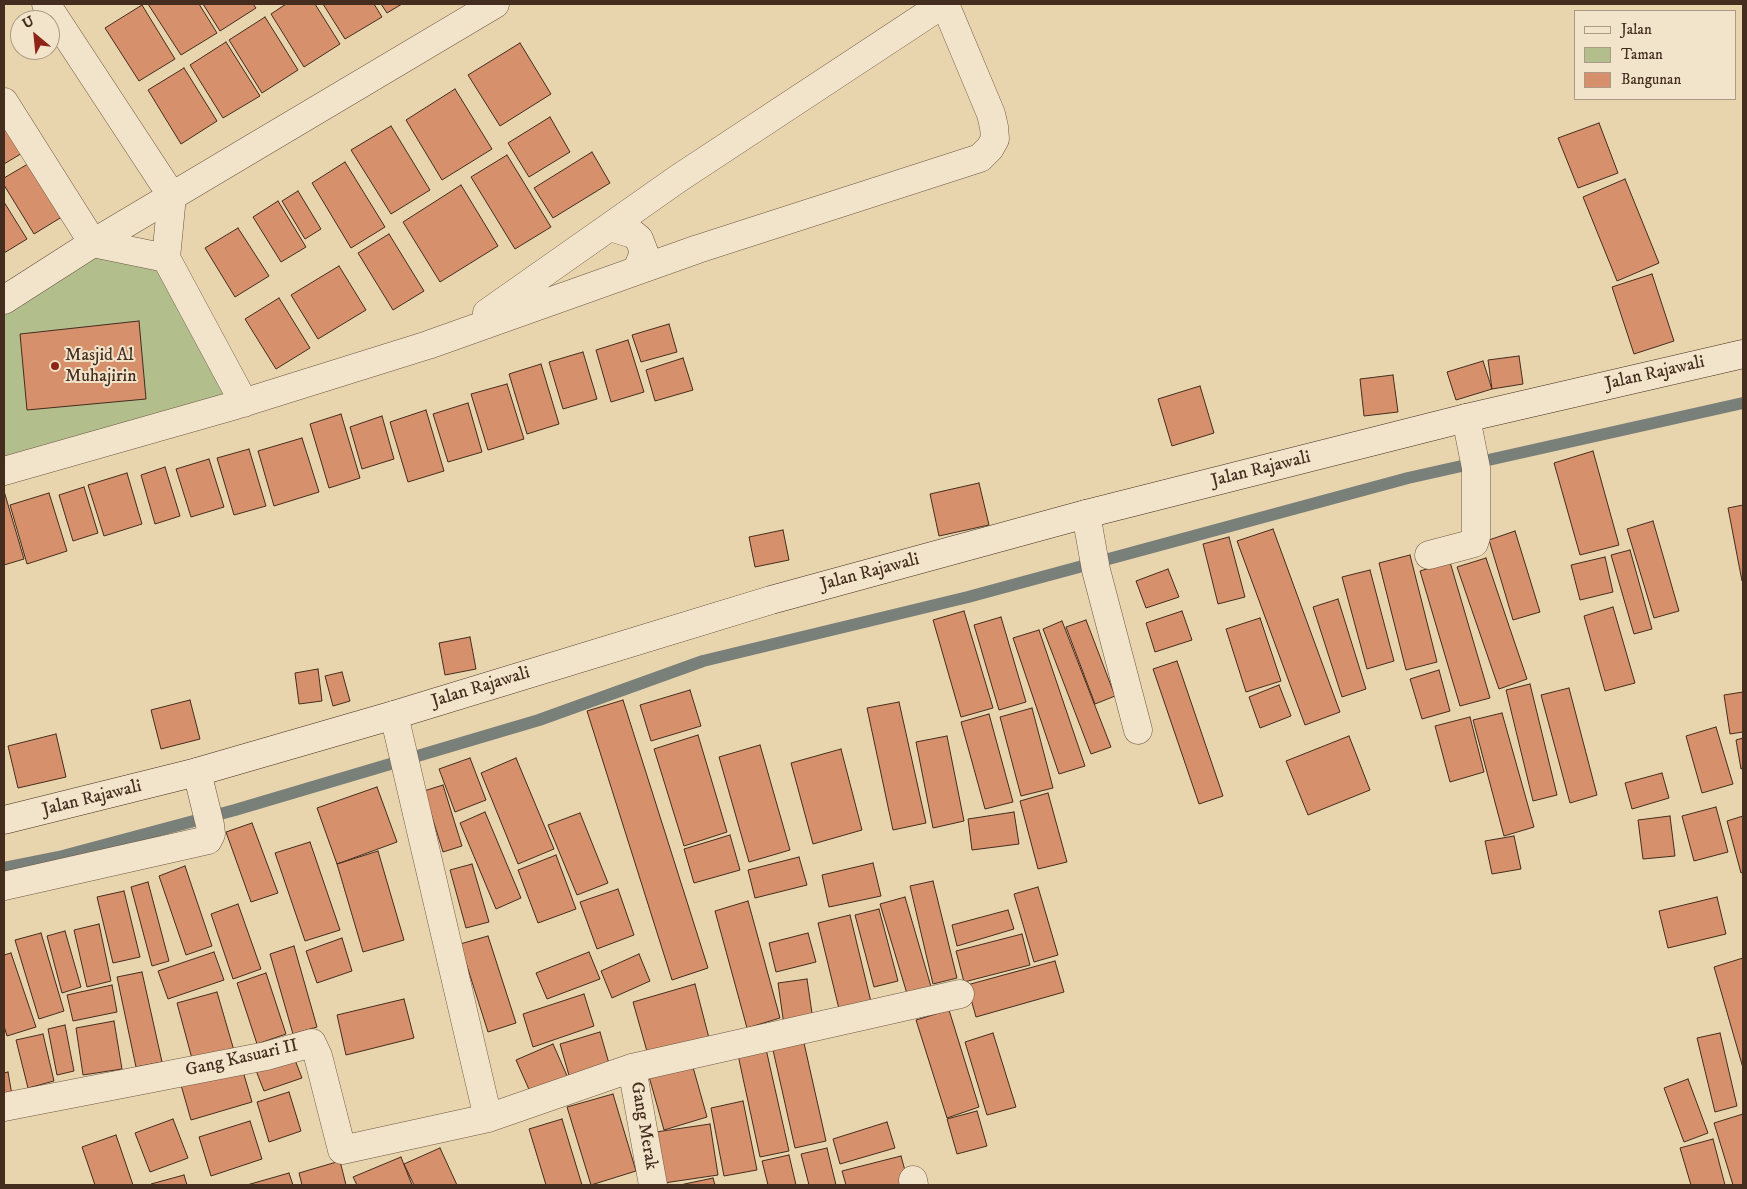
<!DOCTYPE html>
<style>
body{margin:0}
#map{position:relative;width:1747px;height:1189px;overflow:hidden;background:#e9d5ad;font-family:"IM FELL DW Pica",serif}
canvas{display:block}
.frame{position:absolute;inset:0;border:5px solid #442c1e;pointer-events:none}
.legend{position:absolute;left:1574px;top:10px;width:162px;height:90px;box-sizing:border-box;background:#f1e4ca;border:1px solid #ac9a85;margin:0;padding:6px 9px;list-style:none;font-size:15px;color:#442c1e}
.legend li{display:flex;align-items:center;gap:10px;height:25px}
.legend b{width:25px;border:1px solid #ac9a85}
.north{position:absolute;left:10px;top:10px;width:50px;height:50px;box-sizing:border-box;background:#f1e4ca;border:1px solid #ac9a85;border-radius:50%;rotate:332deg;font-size:14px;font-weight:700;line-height:20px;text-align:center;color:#442c1e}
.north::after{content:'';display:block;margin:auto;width:18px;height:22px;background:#8f2418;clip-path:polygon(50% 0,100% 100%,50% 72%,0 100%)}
</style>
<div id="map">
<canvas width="1747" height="1189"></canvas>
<div class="frame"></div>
<ul class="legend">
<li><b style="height:6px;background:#f1e4ca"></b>Jalan</li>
<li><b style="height:14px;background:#b3be8d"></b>Taman</li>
<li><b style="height:14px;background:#d6906b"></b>Bangunan</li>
</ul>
<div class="north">U</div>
</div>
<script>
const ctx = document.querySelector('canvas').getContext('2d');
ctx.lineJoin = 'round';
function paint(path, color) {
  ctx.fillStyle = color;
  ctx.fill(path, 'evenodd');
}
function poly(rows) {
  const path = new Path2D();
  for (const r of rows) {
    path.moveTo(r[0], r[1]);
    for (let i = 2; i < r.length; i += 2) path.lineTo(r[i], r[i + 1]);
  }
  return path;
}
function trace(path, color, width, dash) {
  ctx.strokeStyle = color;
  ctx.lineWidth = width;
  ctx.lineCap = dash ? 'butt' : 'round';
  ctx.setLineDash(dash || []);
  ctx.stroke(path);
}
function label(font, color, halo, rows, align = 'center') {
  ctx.font = font + ' "IM FELL DW Pica",serif';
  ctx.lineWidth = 4;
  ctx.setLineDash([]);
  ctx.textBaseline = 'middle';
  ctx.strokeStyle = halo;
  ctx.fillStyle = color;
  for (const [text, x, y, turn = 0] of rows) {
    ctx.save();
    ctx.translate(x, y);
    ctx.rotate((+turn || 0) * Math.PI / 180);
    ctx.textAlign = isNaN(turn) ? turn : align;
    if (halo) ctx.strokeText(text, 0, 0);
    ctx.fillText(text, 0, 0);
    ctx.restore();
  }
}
const green = poly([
 [95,246,155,259,236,404,4,464,4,306]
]);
const stream = poly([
 [4,868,59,857,235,810,539,720,703,661,968,597,1408,478,1743,403]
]);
const building = poly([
 [148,4,199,4,217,33,181,55,148,4],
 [203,4,253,4,256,8,220,31,203,4],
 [286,4,315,4,340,44,304,67,271,14,286,4],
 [323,4,374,4,382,17,345,39,323,4],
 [381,4,402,4,387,13,381,4],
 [142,5,175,59,139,81,105,28,142,5],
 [265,17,298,70,262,93,229,40,265,17],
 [226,42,260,96,223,118,190,65,226,42],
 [520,43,551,94,500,126,468,75,520,43],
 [184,68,217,121,181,144,148,90,184,68],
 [455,89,492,149,442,180,406,120,455,89],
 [4,109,29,149,4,164,4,109],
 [550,117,570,152,529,177,508,143,550,117],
 [1599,123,1618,173,1578,188,1558,138,1599,123],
 [391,126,430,190,391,214,351,150,391,126],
 [592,152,610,183,553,218,534,188,592,152],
 [507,155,551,227,515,249,471,177,507,155],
 [38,158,70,212,34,234,4,185,4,178,38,158],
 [345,162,385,227,351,248,312,183,345,162],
 [1625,179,1659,263,1617,281,1583,197,1625,179],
 [461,185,498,246,440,282,403,222,461,185],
 [298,191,321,229,305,239,282,201,298,191],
 [278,201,306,247,281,262,253,217,278,201],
 [4,202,27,239,4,253,4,202],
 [238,228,269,276,235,297,205,248,238,228],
 [389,234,424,291,393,310,358,253,389,234],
 [339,266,366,310,318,339,291,295,339,266],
 [1652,274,1674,341,1634,354,1612,287,1652,274],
 [279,298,310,348,276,369,245,319,279,298],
 [139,321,146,399,27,410,20,334,139,321],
 [669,324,677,352,641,362,632,335,669,324],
 [628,340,644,392,611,402,596,350,628,340],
 [583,352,597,399,563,409,549,362,583,352],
 [1519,356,1523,384,1492,389,1488,360,1519,356],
 [683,358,693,390,655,401,646,370,683,358],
 [1483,361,1492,389,1456,400,1447,372,1483,361],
 [541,364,559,424,527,434,509,374,541,364],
 [1393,375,1398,412,1364,416,1360,379,1393,375],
 [507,384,524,439,488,450,471,394,507,384],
 [1200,386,1214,433,1172,446,1158,399,1200,386],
 [468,403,482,452,448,462,433,414,468,403],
 [426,410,444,471,408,482,390,422,426,410],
 [341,414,360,478,329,488,310,424,341,414],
 [382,416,394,459,362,469,350,427,382,416],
 [302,438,319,492,274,506,258,451,302,438],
 [249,449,266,506,234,515,217,458,249,449],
 [1593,451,1619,545,1580,555,1554,463,1593,451],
 [209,459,224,507,191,517,176,469,209,459],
 [165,467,180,516,155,524,141,475,165,467],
 [127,473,142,524,104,536,88,485,127,473],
 [979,483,989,525,939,536,930,494,979,483],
 [84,487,98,533,73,541,59,495,84,487],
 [4,491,24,559,4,565,4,491],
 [49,493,67,551,27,564,10,505,49,493],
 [1743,505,1743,581,1742,581,1728,508,1743,505],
 [1653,521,1679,611,1654,618,1627,529,1653,521],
 [1273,529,1340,712,1305,725,1237,541,1273,529],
 [783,530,789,560,755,567,749,537,783,530],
 [1515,531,1540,612,1513,620,1489,540,1515,531],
 [1229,537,1245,597,1218,604,1203,544,1229,537],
 [1630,550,1652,629,1634,634,1611,555,1630,550],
 [1410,555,1437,662,1406,670,1379,563,1410,555],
 [1605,557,1613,592,1580,600,1571,565,1605,557],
 [1486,558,1527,679,1499,689,1457,567,1486,558],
 [1450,562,1490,698,1460,706,1420,571,1450,562],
 [1168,569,1179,597,1146,608,1136,581,1168,569],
 [1370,570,1394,661,1367,669,1342,577,1370,570],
 [1338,599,1366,689,1342,697,1313,607,1338,599],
 [1613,607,1635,683,1605,691,1584,616,1613,607],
 [964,611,993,708,961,717,933,620,964,611],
 [1182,611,1192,640,1155,652,1146,623,1182,611],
 [1001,617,1026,702,999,710,974,625,1001,617],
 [1260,618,1281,681,1246,692,1226,629,1260,618],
 [1086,620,1115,696,1095,704,1066,627,1086,620],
 [1062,621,1111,747,1091,754,1043,629,1062,621],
 [1039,630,1085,766,1059,774,1013,638,1039,630],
 [470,637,476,669,445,675,439,643,470,637],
 [1177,661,1223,796,1199,804,1153,669,1177,661],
 [318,669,322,701,299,704,295,673,318,669],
 [1439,670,1450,711,1422,719,1410,679,1439,670],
 [342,672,350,701,333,706,325,676,342,672],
 [1530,684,1557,795,1533,801,1506,690,1530,684],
 [1279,685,1291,716,1260,728,1249,697,1279,685],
 [1569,688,1597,795,1570,803,1541,695,1569,688],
 [690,690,701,726,651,741,640,705,690,690],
 [1743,692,1743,732,1730,734,1724,695,1743,692],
 [190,700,200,739,161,749,151,710,190,700],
 [623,700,708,968,672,980,587,711,623,700],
 [899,702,926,823,893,830,867,708,899,702],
 [1032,708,1053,788,1021,796,1000,717,1032,708],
 [1502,713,1534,827,1504,836,1473,720,1502,713],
 [989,714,1013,802,985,809,961,722,989,714],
 [1470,717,1484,772,1450,782,1435,726,1470,717],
 [1716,727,1733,784,1702,793,1686,736,1716,727],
 [56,734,66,777,18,788,8,746,56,734],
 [698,735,727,832,684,846,654,749,698,735],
 [947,736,964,821,933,828,916,742,947,736],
 [1349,736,1370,790,1308,815,1286,761,1349,736],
 [1743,738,1743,768,1741,769,1736,740,1743,738],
 [760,745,790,850,749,862,719,757,760,745],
 [841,749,862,830,813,844,791,763,841,749],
 [470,758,486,800,455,812,439,769,470,758],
 [516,758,554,849,518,864,481,773,516,758],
 [1662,773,1669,798,1632,809,1625,783,1662,773],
 [443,785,462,846,443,852,424,791,443,785],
 [377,787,397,842,337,864,317,808,377,787],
 [1048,793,1067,862,1038,869,1020,801,1048,793],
 [1716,807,1728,852,1694,861,1682,816,1716,807],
 [485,812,521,898,496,909,460,823,485,812],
 [1014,812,1019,844,972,850,968,819,1014,812],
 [580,813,608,883,577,895,548,825,580,813],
 [1670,816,1675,856,1643,859,1638,820,1670,816],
 [1743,816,1743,872,1741,873,1727,821,1743,816],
 [252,823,278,893,251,902,226,832,252,823],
 [730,835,740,870,694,883,684,849,730,835],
 [1514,836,1521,869,1492,874,1485,841,1514,836],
 [310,842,340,930,305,941,275,853,310,842],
 [378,851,404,940,363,952,337,864,378,851],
 [556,855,576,909,538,923,518,870,556,855],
 [799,857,807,885,755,898,748,870,799,857],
 [873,863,881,896,829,907,822,875,873,863],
 [472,864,489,922,466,928,450,870,472,864],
 [185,866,212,946,186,955,159,876,185,866],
 [933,881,957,978,933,984,910,886,933,881],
 [148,882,169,961,152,966,131,887,148,882],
 [1038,887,1058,955,1034,962,1014,894,1038,887],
 [618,889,634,935,597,949,580,902,618,889],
 [124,891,140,957,113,963,97,897,124,891],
 [905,897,932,990,908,997,880,904,905,897],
 [1717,897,1726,934,1668,948,1659,911,1717,897],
 [748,901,780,1018,747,1028,715,911,748,901],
 [238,904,261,969,233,979,211,914,238,904],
 [879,909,898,981,874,987,855,915,879,909],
 [1008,910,1014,929,957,946,952,925,1008,910],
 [850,915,872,1006,840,1013,818,923,850,915],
 [99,924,111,981,87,987,74,930,99,924],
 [65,931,81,987,62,993,47,936,65,931],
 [41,933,64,1011,39,1019,15,940,41,933],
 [808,933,816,962,776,972,769,943,808,933],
 [1022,934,1030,965,964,982,956,951,1022,934],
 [488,936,516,1023,488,1032,460,944,488,936],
 [342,938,352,971,317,983,306,951,342,938],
 [294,946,317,1027,293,1034,270,954,294,946],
 [214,952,224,980,168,999,158,971,214,952],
 [589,952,600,979,547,999,536,973,589,952],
 [11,953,36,1027,7,1036,4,1026,4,955,11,953],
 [639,954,650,981,612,998,601,971,639,954],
 [1743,958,1743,1068,1714,967,1743,958],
 [1055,961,1064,992,976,1017,967,985,1055,961],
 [142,972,162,1062,136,1067,117,977,142,972],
 [266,973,286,1034,257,1044,237,983,266,973],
 [807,979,813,1020,784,1025,778,983,807,979],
 [695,984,709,1038,648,1055,633,1002,695,984],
 [112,985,117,1012,73,1021,67,995,112,985],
 [217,992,235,1054,194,1066,177,1003,217,992],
 [584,994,594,1026,533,1047,523,1014,584,994],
 [404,999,414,1038,346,1055,337,1015,404,999],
 [949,1010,979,1107,947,1118,916,1020,949,1010],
 [114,1021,122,1069,83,1075,76,1028,114,1021],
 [65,1025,74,1071,57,1075,48,1029,65,1025],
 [600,1032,610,1067,570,1079,560,1044,600,1032],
 [993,1033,1016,1107,987,1115,965,1042,993,1033],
 [1720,1033,1737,1106,1715,1112,1697,1038,1720,1033],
 [43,1034,54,1081,28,1088,16,1040,43,1034],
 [804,1043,826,1141,795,1148,773,1050,804,1043],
 [553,1044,568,1078,531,1094,516,1060,553,1044],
 [766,1049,789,1151,760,1157,738,1055,766,1049],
 [293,1055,302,1078,264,1091,255,1068,293,1055],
 [691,1060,707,1117,664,1130,648,1073,691,1060],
 [242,1068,252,1102,191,1120,181,1085,242,1068],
 [8,1072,12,1095,4,1096,4,1073,8,1072],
 [1688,1079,1708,1133,1684,1142,1664,1088,1688,1079],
 [289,1092,301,1131,269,1142,257,1102,289,1092],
 [613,1094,636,1171,591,1185,567,1107,613,1094],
 [743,1101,757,1170,724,1176,711,1108,743,1101],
 [977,1111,987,1146,957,1154,947,1119,977,1111],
 [1743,1114,1743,1185,1733,1185,1714,1123,1743,1114],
 [173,1119,188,1158,150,1172,135,1133,173,1119],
 [562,1119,582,1185,546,1185,529,1129,562,1119],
 [250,1121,262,1159,211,1176,199,1137,250,1121],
 [887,1122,895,1148,840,1164,833,1139,887,1122],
 [710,1124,718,1175,664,1183,656,1132,710,1124],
 [116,1135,133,1185,95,1185,82,1147,116,1135],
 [1713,1139,1725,1185,1691,1185,1680,1148,1713,1139],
 [440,1148,457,1185,414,1185,404,1164,440,1148],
 [827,1148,836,1185,809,1185,801,1154,827,1148],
 [789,1155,796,1185,768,1185,762,1161,789,1155],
 [901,1156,909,1185,846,1185,842,1171,901,1156],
 [401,1157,412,1185,357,1185,353,1177,401,1157],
 [340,1161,346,1185,302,1185,299,1173,340,1161],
 [289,1173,293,1185,247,1185,289,1173],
 [184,1175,187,1185,152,1185,151,1184,184,1175],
 [713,1178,715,1185,680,1185,713,1178]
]);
const street = poly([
 [46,4,172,196,166,258,244,403],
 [4,102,93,243,166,258],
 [610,227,633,234,639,239,644,252,637,270],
 [4,300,93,243,495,4],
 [487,313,679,178,943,4],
 [4,471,236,405,428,345,698,249,980,158,990,148,995,139,994,127,991,114,945,4],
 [1086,514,1096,570,1138,730],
 [1429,555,1467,545,1474,543,1476,537,1476,468,1466,418],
 [394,715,488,1118,632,1068,960,994],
 [4,886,208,840,211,834,210,825,197,772],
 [632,1068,653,1185],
 [4,1107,266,1056,312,1043,318,1056,342,1150,488,1118],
 [913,1180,914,1185]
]);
const secondary = poly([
 [4,820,197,772,394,715,771,600,1086,514,1466,418,1743,354]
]);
const markers = [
 [55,366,5,"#8f2418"]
];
const poiNames = [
 ["Masjid Al",65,356],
 ["Muhajirin",65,377]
];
const streetNames = [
 ["Jalan Rajawali",1655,374,-13],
 ["Jalan Rajawali",1261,470,-14],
 ["Jalan Rajawali",870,573,-15],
 ["Jalan Rajawali",481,688,-17],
 ["Jalan Rajawali",92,799,-14],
 ["Gang Kasuari II",242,1059,-13],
 ["Gang Merak",643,1126,80]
];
paint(green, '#b3be8d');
trace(stream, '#797f79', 12);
paint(building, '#d6906b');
trace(building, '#442c1e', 1);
trace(street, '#6d5642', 29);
trace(secondary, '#442c1e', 29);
trace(street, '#f1e4ca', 28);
trace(secondary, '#f1e4ca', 28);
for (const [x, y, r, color] of markers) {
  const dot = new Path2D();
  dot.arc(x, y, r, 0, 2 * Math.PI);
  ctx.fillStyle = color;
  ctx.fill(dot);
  trace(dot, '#f1e4ca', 2);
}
label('18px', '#442c1e', '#f1e4ca', poiNames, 'left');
label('18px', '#442c1e', '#f1e4ca', streetNames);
</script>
